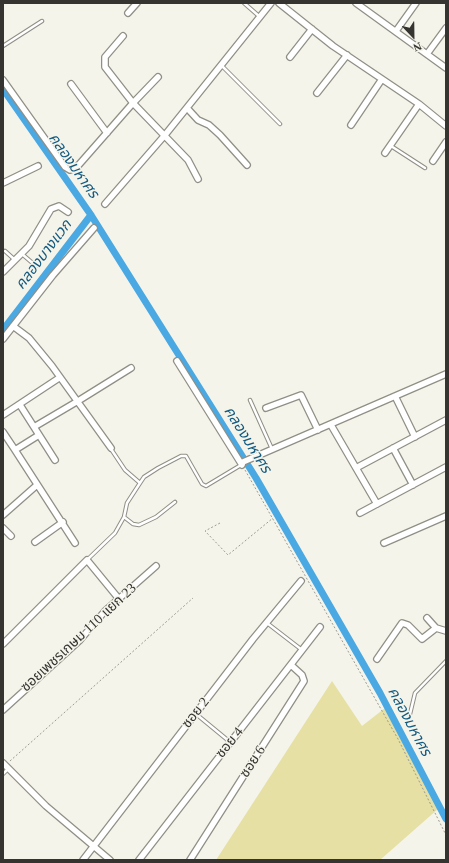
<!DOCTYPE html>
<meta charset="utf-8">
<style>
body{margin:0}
#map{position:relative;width:449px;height:863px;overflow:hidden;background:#f5f4ea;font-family:"Times New Roman",serif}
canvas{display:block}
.frame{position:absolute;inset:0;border:4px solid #353431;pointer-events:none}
.north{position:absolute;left:393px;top:16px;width:40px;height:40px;-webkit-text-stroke:3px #f5f4ea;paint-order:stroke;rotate:158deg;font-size:11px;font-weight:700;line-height:16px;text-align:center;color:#353431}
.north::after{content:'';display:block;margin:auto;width:14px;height:18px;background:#353431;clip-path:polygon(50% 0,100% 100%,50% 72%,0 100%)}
</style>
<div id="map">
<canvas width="449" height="863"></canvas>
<div class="frame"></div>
<div class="north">N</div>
</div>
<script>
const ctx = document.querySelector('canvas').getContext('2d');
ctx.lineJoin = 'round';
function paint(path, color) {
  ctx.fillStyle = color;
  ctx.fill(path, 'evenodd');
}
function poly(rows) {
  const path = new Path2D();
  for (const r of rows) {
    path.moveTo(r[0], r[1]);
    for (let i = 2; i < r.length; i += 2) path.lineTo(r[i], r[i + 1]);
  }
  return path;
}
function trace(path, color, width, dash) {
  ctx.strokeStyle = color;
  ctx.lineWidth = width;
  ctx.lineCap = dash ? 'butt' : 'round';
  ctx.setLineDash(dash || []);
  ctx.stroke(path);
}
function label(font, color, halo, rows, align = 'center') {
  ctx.font = font + ' "Times New Roman","Noto Sans Thai",serif';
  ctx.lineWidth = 3;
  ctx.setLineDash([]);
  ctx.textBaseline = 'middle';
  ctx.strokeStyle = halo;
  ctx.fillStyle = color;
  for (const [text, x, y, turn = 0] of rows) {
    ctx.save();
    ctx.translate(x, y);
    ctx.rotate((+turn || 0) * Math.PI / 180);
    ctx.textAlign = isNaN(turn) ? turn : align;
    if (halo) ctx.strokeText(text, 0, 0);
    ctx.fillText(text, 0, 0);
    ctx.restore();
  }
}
const green = poly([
 [332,681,362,726,385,708,438,809,380,860,216,860]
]);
const canal = poly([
 [3,89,91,215,256,478,380,693,446,819],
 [3,330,91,215]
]);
const path = poly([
 [245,470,398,739,446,835],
 [220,523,205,531,228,555,273,518],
 [10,761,193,598]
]);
const service = poly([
 [244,3,260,17],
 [3,46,42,21],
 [221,65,280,124],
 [391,146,425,168],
 [5,251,15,260],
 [22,254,36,266],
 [250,400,272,449],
 [111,449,125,470,140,483],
 [124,517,133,524,139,525,156,517,175,502],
 [88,559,115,533,124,517,127,503,140,483,144,477,158,468,181,456,186,456,202,484,206,486,241,465],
 [267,623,302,650],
 [196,714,230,742],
 [410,714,415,693,446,661],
 [3,774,8,769]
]);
const minor = poly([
 [279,3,333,46,419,104,446,126],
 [356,3,446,68],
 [128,13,137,3],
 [396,31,416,3],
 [123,36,105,57,105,67,133,103,188,160,198,179],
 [427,54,446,28],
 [290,57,312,29],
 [3,80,65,167,70,170,76,168,133,103,158,77],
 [71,84,107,133],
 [317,93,347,55],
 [187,108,198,120,209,125,220,135,247,165],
 [351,125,382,79],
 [385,153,419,104],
 [433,161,446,142],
 [3,183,38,166],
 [105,204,165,135,271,3],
 [3,272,29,246,51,209,59,206,68,212],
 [13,326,29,338,52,366,111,448],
 [3,339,53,275,94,228],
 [177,361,242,465,243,462,446,374],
 [395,396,415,437],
 [20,405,55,460],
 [266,408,301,395,318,430],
 [3,415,59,378],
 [331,425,377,504],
 [34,427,78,401,131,368],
 [3,432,15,450],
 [39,435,15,450,75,543],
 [393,448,413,485],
 [356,468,446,420],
 [360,513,446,467],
 [3,515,37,485],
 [3,528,11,536],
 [35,542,63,522],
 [384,543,446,516],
 [427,618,436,628,446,631],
 [3,644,87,560,119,599],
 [377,659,402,623,408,625,422,639,436,628],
 [3,710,80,640,105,611,156,566],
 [3,763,46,806,110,860],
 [83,860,253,639,301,581],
 [139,860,320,627],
 [190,860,304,681,302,675,291,665]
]);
const streetNames = [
 ["ซอยเพชรเกษม 110 แยก 23",79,638,-43],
 ["ซอย 2",196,713,-52],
 ["ซอย 4",230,743,-51],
 ["ซอย 6",253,762,-57]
];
const waterNames = [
 ["คลองมหาศร",73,166,55],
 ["คลองบางแวก",44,255,-53],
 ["คลองมหาศร",247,440,58],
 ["คลองมหาศร",409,722,62]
];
paint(green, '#e6e0a5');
trace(canal, '#4aa9e2', 7);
trace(service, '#908f86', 4.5);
trace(minor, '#908f86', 8);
trace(path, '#9b9a94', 1, [2, 2]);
trace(service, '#fff', 2.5);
trace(minor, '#fff', 5.5);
label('14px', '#353431', '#f5f4ea', streetNames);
label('italic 15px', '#135a81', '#f5f4ea', waterNames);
</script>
